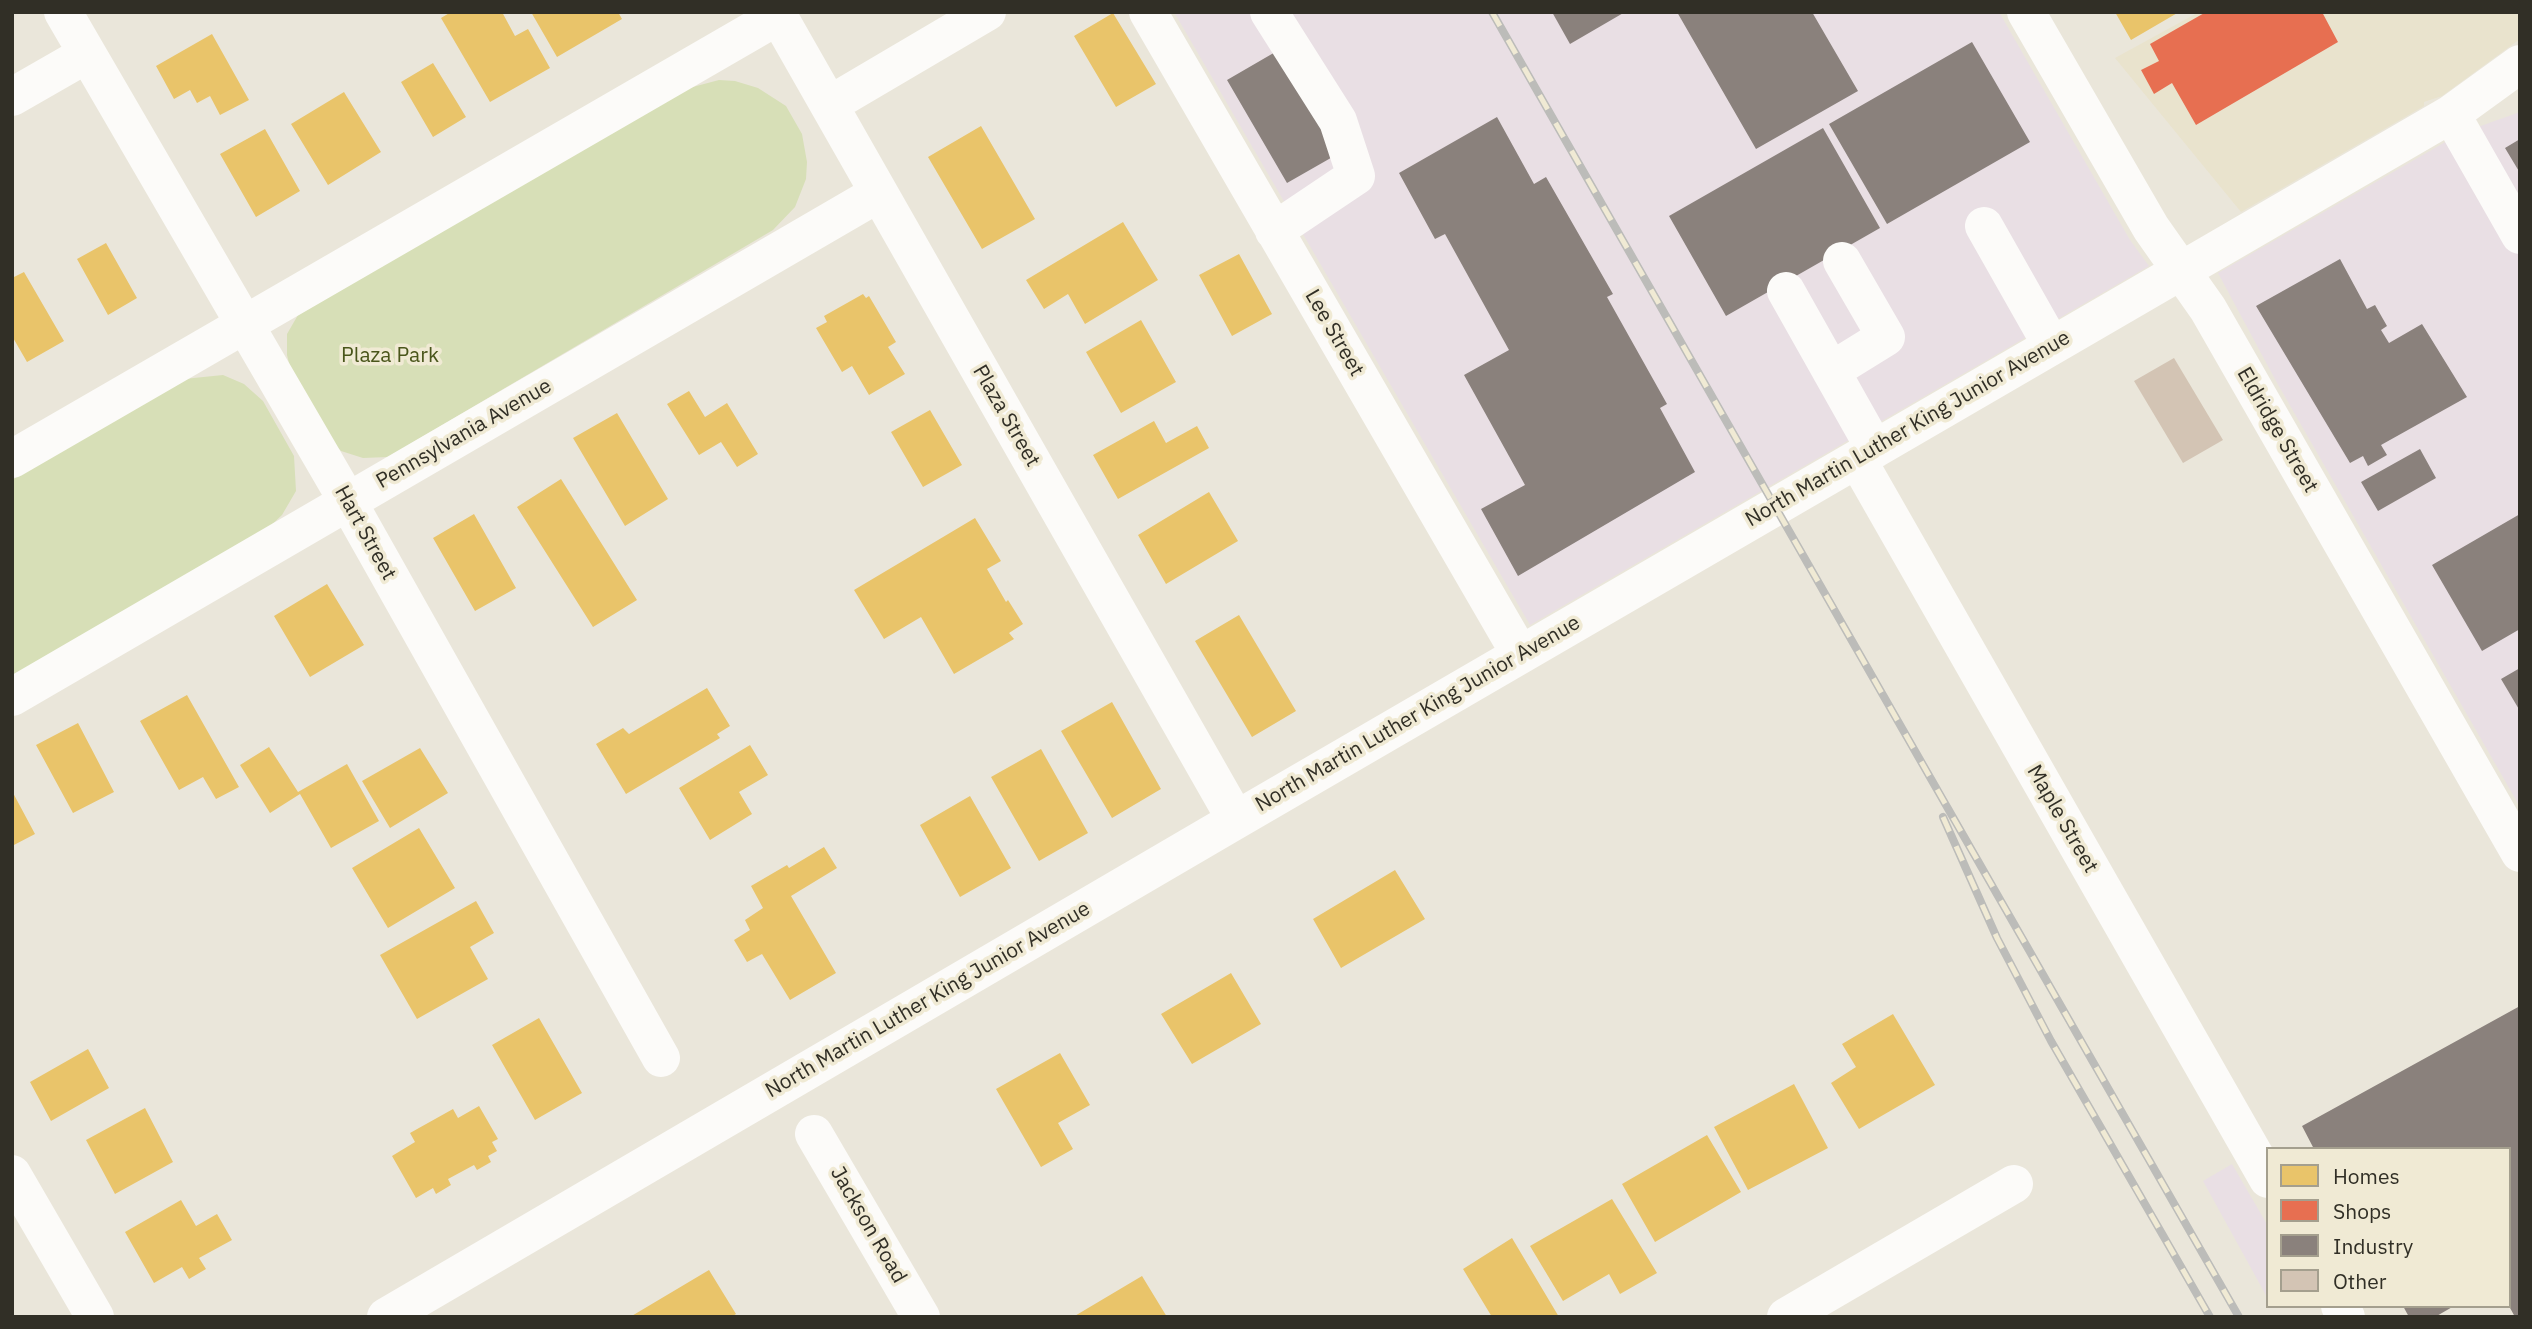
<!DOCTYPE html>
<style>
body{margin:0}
#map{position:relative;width:2532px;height:1329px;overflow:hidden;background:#eae6da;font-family:"IBM Plex Sans",sans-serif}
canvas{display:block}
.frame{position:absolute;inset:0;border:14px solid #312f26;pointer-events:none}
.legend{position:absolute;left:2266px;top:1147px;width:245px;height:161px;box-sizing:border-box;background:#f0ead4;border:2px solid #a49f8e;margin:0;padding:9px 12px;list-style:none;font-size:21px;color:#312f26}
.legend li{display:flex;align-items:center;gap:14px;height:35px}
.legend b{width:35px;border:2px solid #a49f8e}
</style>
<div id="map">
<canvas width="2532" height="1329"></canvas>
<div class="frame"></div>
<ul class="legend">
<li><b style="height:19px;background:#e9c46a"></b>Homes</li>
<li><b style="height:19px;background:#e76f51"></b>Shops</li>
<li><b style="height:19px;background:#8a817c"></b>Industry</li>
<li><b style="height:19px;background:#d3c4b4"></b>Other</li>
</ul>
</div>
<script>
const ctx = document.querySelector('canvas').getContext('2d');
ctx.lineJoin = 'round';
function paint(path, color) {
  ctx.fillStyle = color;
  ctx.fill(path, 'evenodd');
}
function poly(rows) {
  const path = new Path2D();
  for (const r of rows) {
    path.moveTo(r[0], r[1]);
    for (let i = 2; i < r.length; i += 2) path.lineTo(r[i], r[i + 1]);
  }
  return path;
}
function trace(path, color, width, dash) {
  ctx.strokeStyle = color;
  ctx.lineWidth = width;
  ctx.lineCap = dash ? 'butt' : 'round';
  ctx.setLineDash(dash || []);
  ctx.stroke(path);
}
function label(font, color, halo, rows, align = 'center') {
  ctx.font = font + ' "IBM Plex Sans",sans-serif';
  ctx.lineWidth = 7;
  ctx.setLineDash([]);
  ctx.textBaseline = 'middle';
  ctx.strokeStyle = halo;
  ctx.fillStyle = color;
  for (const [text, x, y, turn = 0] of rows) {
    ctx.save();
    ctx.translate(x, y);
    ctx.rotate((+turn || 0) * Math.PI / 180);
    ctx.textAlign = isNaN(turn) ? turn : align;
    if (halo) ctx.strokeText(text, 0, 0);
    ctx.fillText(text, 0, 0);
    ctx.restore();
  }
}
const built = poly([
 [2199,12,2520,12,2520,39,2442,96,2424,102,2424,106,2241,212,2115,58]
]);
const industrial = poly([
 [1174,12,1999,12,2130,240,2149,266,1530,625],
 [2520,112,2520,807,2276,381,2218,273,2461,133],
 [2232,1164,2268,1226,2268,1299,2203,1181]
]);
const green = poly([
 [719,80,735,81,758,88,786,106,802,134,807,162,806,179,795,207,773,230,388,457,363,458,341,451,325,435,292,376,287,355,287,334,298,315,689,88],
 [223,375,244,384,263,401,294,456,296,491,282,515,260,536,12,677,12,480,184,379]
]);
const homes = poly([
 [451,12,478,12,479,14,502,12,515,36,528,29,550,68,490,102,441,18],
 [531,12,618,12,622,19,557,57],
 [2115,12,2179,12,2131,40],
 [1113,13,1156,84,1116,107,1074,36],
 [212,34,249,100,220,115,210,96,197,103,190,90,174,99,156,66],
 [433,63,466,117,433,137,401,82],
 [344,92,381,152,328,185,291,124],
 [981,126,1035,219,982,249,928,157],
 [265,129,300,191,256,217,220,154],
 [1123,222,1158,280,1085,324,1068,294,1044,309,1026,280],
 [106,243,137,298,108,315,77,259],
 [1239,254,1272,314,1232,336,1199,275],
 [24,272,64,341,27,362,12,336,12,278],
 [863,294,866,298,869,296,896,342,888,347,905,374,869,395,852,366,842,372,816,328,827,322,824,316],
 [1141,320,1176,382,1121,413,1086,352],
 [689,391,705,417,727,403,758,454,737,467,721,442,699,455,667,404],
 [930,410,962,465,923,487,891,432],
 [617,413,668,499,625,526,573,438],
 [1154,421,1166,443,1197,426,1209,448,1118,499,1093,455],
 [561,479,637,600,593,627,517,507],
 [1209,492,1238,541,1166,584,1138,535],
 [474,514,516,588,475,611,433,538],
 [975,518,1001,561,987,569,1006,602,1008,600,1023,624,1009,633,1014,639,954,674,921,617,884,639,854,590],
 [327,584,364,645,310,677,274,616],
 [1239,615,1296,711,1252,737,1195,641],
 [707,688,730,726,717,734,720,738,626,794,596,744,623,728,629,734],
 [187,695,239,787,216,799,203,777,179,790,140,721],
 [1112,702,1161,789,1112,818,1061,731],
 [78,723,114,792,73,813,36,745],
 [750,745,768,775,739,792,752,814,710,840,679,788],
 [269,747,298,792,347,764,379,821,331,848,300,794,270,813,240,765],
 [420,748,448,793,390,828,362,781],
 [1041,749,1088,833,1039,861,991,777],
 [12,791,35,834,12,846],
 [970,796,1011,868,960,897,920,825],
 [419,828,455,888,388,928,352,868],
 [824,847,837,868,791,896,836,973,790,1000,762,954,747,962,734,940,750,930,745,920,763,908,751,886,787,865,789,868],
 [1395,870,1425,919,1341,968,1313,919],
 [476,901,494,933,470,947,488,979,417,1019,380,955],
 [1231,973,1261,1024,1192,1064,1161,1014],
 [1893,1014,1935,1085,1859,1129,1831,1083,1856,1067,1842,1044],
 [539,1018,582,1093,535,1120,492,1045],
 [88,1049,109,1088,51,1121,30,1082],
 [1060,1053,1090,1105,1058,1123,1073,1149,1041,1167,996,1089],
 [1794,1084,1828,1148,1748,1190,1714,1127],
 [479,1106,498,1139,492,1142,497,1151,488,1156,491,1162,477,1170,474,1165,448,1179,451,1185,436,1194,433,1188,416,1198,392,1156,415,1142,410,1133,453,1109,458,1118],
 [145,1108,173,1162,115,1194,86,1140],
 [1707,1135,1741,1192,1655,1242,1622,1184],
 [1612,1199,1657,1273,1620,1294,1609,1274,1563,1301,1530,1246],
 [181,1200,196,1226,217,1214,232,1240,199,1258,206,1269,189,1279,182,1267,154,1283,125,1232],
 [1512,1238,1559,1317,1492,1317,1463,1269],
 [709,1270,736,1314,731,1317,630,1317],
 [1142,1276,1167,1317,1073,1317]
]);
const shops = poly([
 [2206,12,2322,12,2338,42,2196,125,2172,83,2154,94,2141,70,2159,61,2150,44]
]);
const industry = poly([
 [1552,12,1625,12,1570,44],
 [1677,12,1812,12,1858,91,1756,149],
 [1972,42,2030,142,1887,224,1829,124],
 [1277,51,1336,155,1287,183,1227,80],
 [1497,117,1534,184,1546,177,1613,294,1607,297,1667,404,1660,408,1695,472,1518,576,1481,509,1525,485,1464,375,1509,350,1445,234,1435,239,1399,173],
 [1823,128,1880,228,1726,316,1669,216],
 [2520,139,2520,173,2505,148],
 [2340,259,2367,309,2375,305,2387,326,2381,330,2389,343,2422,324,2467,397,2381,445,2387,455,2368,466,2363,456,2350,463,2256,306],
 [2420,449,2436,478,2378,511,2361,482],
 [2520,514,2520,629,2482,651,2432,565],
 [2520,668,2520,711,2501,679],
 [2520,1006,2520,1317,2515,1317,2509,1306,2509,1149,2314,1149,2302,1126],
 [2403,1306,2454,1306,2435,1317,2409,1317]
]);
const building = poly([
 [2174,358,2223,440,2183,463,2134,381]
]);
const minor = poly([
 [63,12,348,502,661,1058],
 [776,12,1236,820],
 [1148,12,1520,654],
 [1269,12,1338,121,1356,176,1274,231],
 [2026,12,2151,228,2208,309,2520,853],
 [12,97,87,54],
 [829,105,987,12],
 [2451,114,2520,235],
 [1984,226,2052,346],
 [1786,291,1875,449],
 [1831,371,1886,337,1842,261],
 [12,459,778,16],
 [1857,459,2268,1179],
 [12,697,879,193],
 [814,1134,921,1317],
 [12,1174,95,1317],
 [2340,1306,2346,1317],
 [386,1317,1236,820,2451,114,2520,64],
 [1786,1317,2014,1184]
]);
const rail = poly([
 [1492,12,2239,1317],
 [1943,817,1997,938,2051,1041,2210,1317]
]);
const streetNames = [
 ["Lee Street",1334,333,60],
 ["Plaza Street",1006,416,60],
 ["North Martin Luther King Junior Avenue",1908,429,-30],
 ["Eldridge Street",2277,430,60],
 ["Pennsylvania Avenue",464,434,-30],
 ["Hart Street",365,533,61],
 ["North Martin Luther King Junior Avenue",1418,714,-30],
 ["Maple Street",2062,819,60],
 ["North Martin Luther King Junior Avenue",928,1000,-30],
 ["Jackson Road",868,1225,60]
];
const parkNames = [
 ["Plaza Park",390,356]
];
paint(built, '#e9e3cd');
paint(industrial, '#e9dfe4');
paint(green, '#d7dfb7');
paint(homes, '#e9c46a');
paint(shops, '#e76f51');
paint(industry, '#8a817c');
paint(building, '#d3c4b4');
trace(minor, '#fcfbf9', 38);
trace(rail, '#bcbcb9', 8);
trace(rail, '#f0ead4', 5, [16]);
label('21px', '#312f26', '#f0ead4', streetNames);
label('21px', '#4a561b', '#f0ead4', parkNames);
</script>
